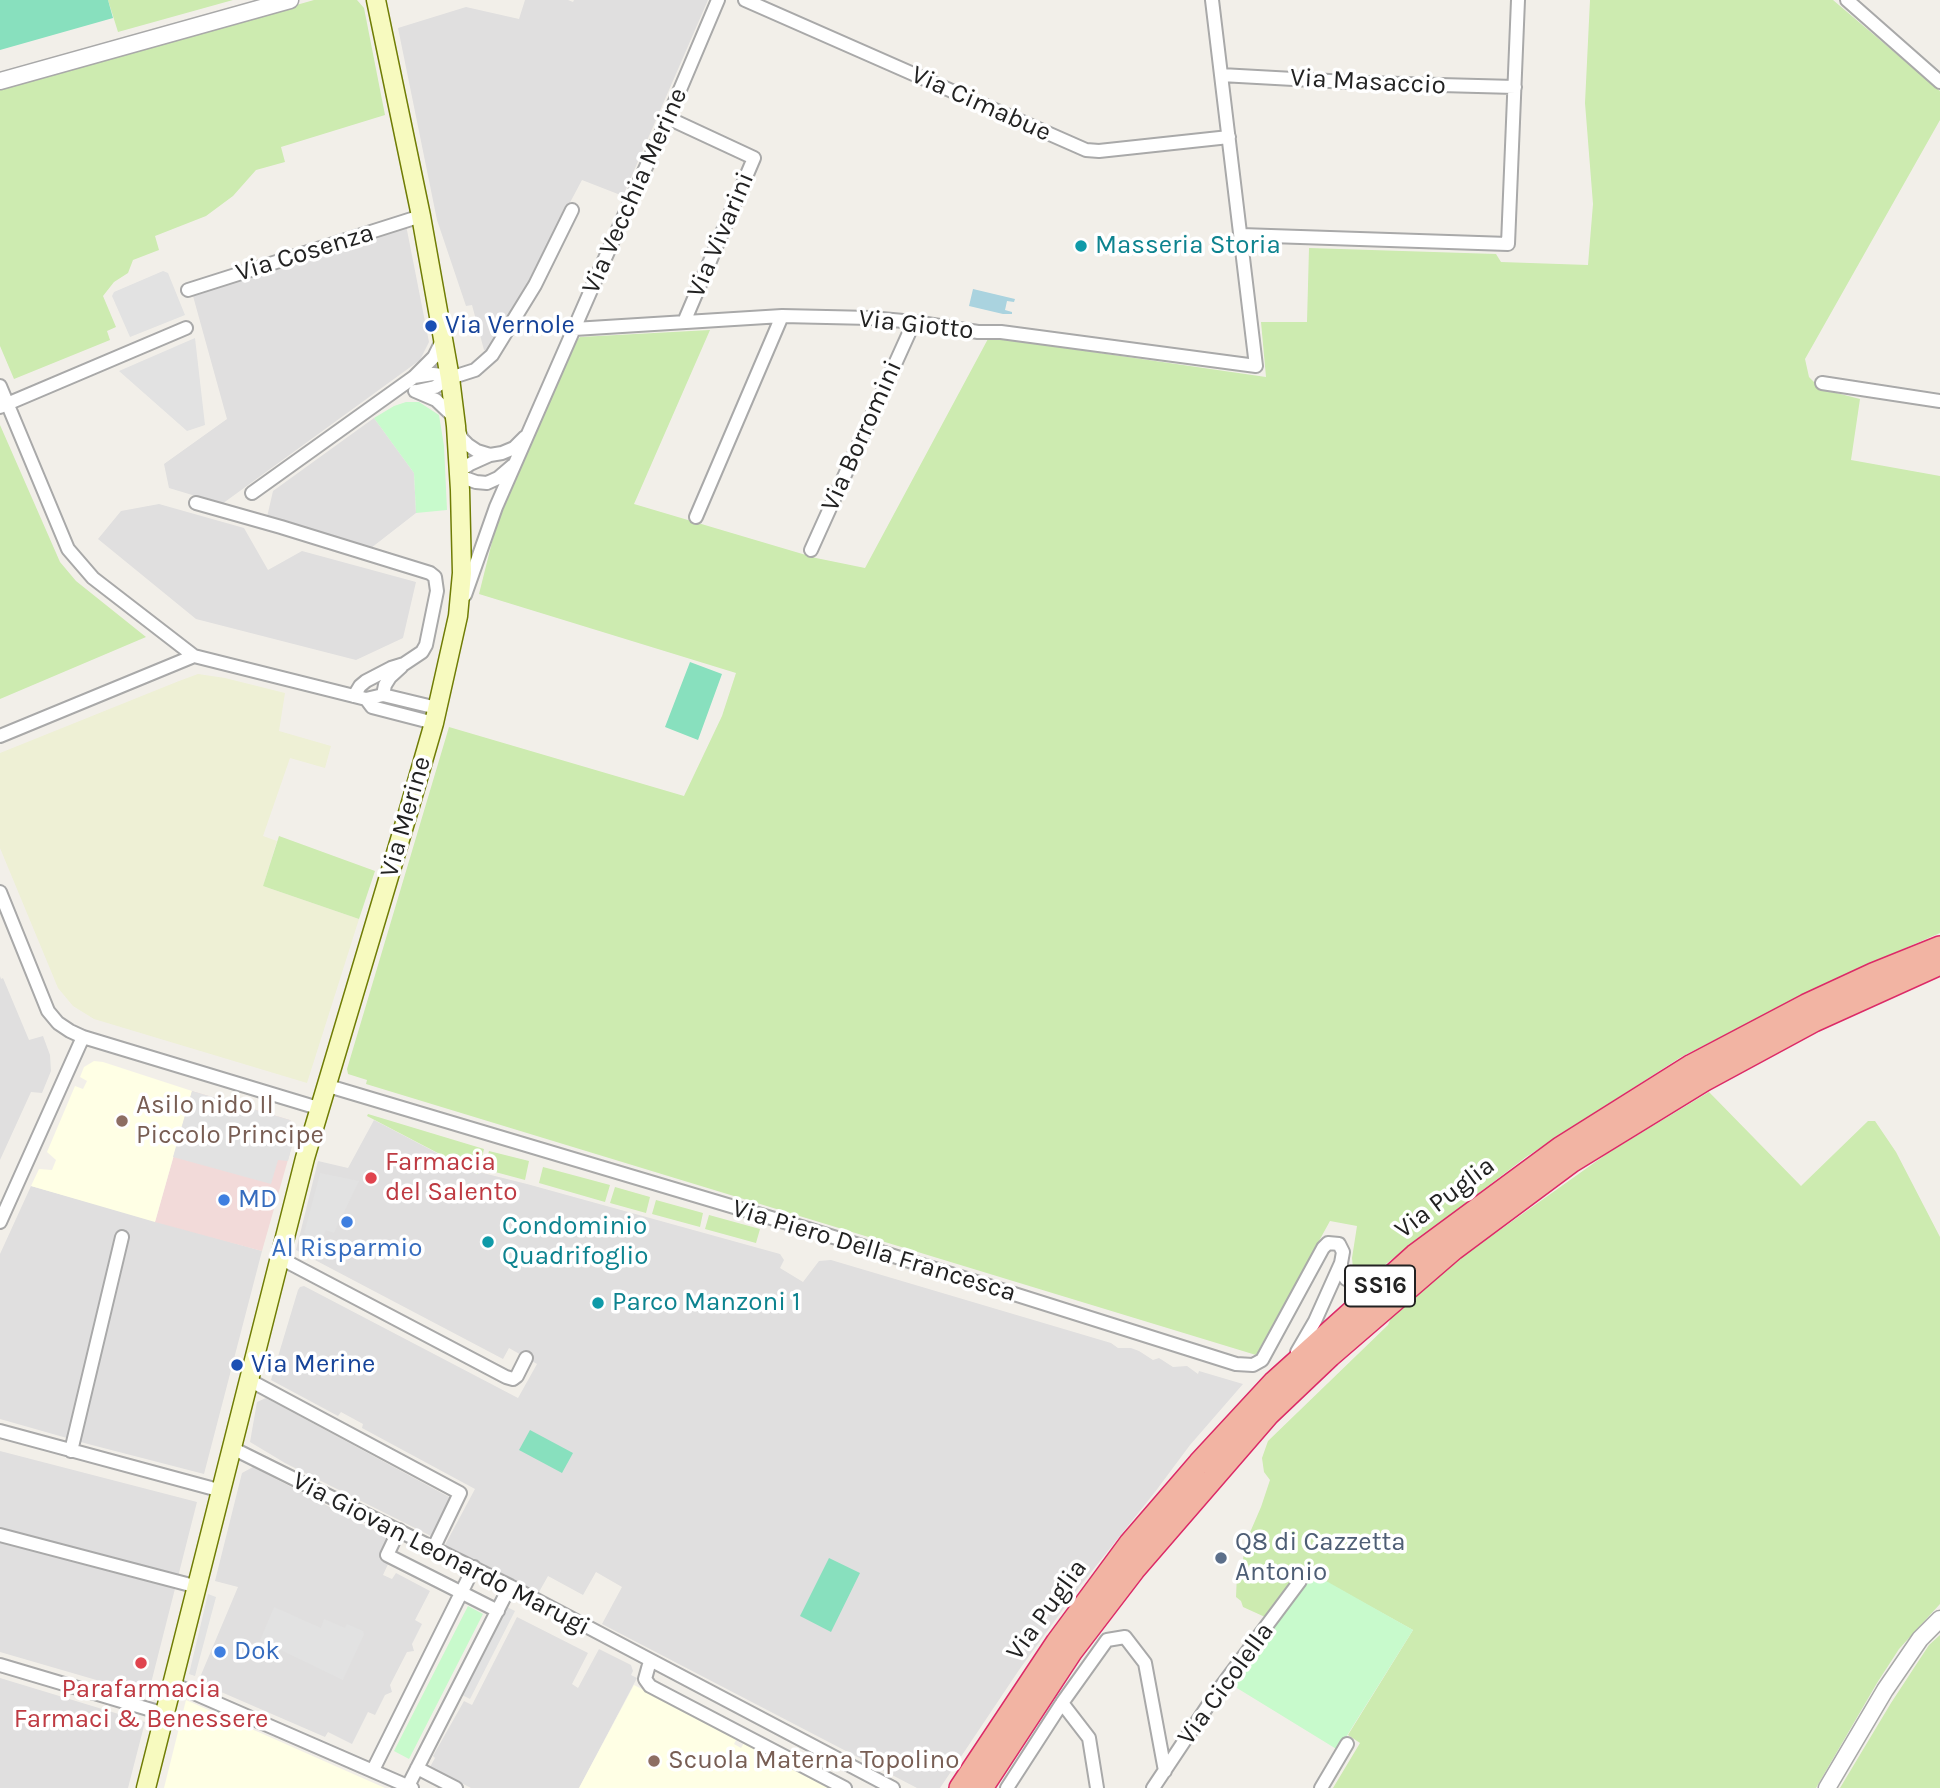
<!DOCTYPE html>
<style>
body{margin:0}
canvas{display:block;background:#f2efe9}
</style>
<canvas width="1940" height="1788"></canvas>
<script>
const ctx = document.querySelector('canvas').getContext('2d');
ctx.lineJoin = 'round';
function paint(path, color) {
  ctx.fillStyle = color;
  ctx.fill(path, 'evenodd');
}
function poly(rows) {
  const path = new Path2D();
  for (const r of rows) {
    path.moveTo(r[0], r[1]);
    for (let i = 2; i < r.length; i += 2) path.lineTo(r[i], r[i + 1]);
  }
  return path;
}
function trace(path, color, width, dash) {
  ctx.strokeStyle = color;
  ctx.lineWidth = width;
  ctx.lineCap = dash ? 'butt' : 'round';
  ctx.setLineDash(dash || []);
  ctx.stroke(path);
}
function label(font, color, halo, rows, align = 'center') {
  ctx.font = font + ' Karla,sans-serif';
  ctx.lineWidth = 7;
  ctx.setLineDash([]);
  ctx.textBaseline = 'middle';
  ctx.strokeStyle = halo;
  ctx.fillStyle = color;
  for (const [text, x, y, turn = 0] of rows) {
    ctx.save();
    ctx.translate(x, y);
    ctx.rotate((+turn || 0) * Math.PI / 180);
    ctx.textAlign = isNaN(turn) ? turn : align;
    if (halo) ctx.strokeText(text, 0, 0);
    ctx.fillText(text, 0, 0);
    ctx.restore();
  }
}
const residential = poly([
 [525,0,568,0,573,2,574,0,708,0,623,196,582,180,491,351,484,350,472,305,466,306,437,220,398,28,466,7,519,19],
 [406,225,429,342,420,360,222,504,169,488,164,464,227,419,193,296,277,266],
 [374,418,414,473,416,513,371,548,267,517,273,491],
 [159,504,244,528,268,570,302,551,416,582,403,638,356,660,196,619,98,539,121,511],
 [0,976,1,979,3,978,29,1040,43,1036,50,1055,51,1071,42,1093,31,1092,0,1160],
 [374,1120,477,1174,479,1172,527,1184,780,1254,784,1260,780,1268,803,1282,819,1261,831,1260,1111,1343,1118,1348,1131,1348,1139,1351,1153,1360,1159,1358,1173,1367,1187,1366,1198,1374,1199,1371,1243,1384,1190,1445,1155,1492,1080,1586,1019,1670,940,1788,917,1788,602,1624,622,1587,596,1572,583,1595,548,1576,539,1592,445,1545,475,1489,362,1428,363,1424,341,1412,338,1416,271,1380,298,1290,300,1287,304,1286,518,1398,537,1364,509,1348,503,1359,296,1250,318,1161,348,1168],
 [31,1186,262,1251,204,1474,88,1444,0,1419,0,1254],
 [266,1398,451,1498,431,1536,285,1463,250,1442,257,1402],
 [0,1451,197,1502,148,1695,0,1652],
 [253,1467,389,1538,380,1557,389,1562,383,1575,392,1579,396,1573,430,1591,415,1620,422,1624,412,1644,414,1651,407,1652,390,1685,392,1692,385,1695,375,1715,368,1712,352,1744,328,1732,325,1737,198,1682,238,1587,215,1581,242,1473],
 [517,1617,588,1653,572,1684,578,1688,599,1649,631,1665,633,1671,631,1675,637,1678,579,1788,471,1788,430,1767,435,1758,433,1756,464,1701,472,1705],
 [0,1678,145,1722,128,1788,0,1788]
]);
const commercial = poly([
 [192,1091,290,1120,297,1128,262,1251,155,1222]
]);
const education = poly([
 [94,1061,103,1062,192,1091,155,1222,31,1186,39,1169,52,1170,56,1160,47,1152,75,1086,83,1089,87,1081,80,1077,84,1067],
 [634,1685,737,1738,734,1744,741,1748,744,1743,830,1788,579,1788],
 [186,1700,385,1788,164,1788]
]);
const farmland = poly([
 [198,674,225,678,285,693,279,731,331,746,325,768,290,758,263,836,277,841,263,886,359,919,307,1083,94,1019,73,1006,58,988,0,848,0,753,179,681]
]);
const grass = poly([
 [108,0,233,0,118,32],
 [314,0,357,0,364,8,385,115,281,147,285,162,256,170,233,196,206,216,155,236,159,250,133,260,128,273,114,282,103,296,116,327,107,331,110,340,14,379,0,346,0,89],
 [1590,0,1833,0,1940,91,1940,120,1805,359,1809,377,1821,389,1860,399,1851,460,1940,476,1940,933,1841,976,1681,1057,1526,1157,1374,1273,1360,1275,1353,1269,1352,1258,1357,1226,1330,1221,1256,1355,366,1084,367,1080,348,1074,347,1069,449,727,684,796,722,716,736,673,479,594,499,514,575,342,580,337,710,330,634,504,816,558,865,568,989,337,1266,377,1261,322,1307,322,1309,248,1496,254,1501,262,1588,265,1593,204,1585,103],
 [0,425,60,562,76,581,146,637,0,699],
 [279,836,375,871,359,919,263,886],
 [1709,1092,1801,1186,1868,1121,1875,1121,1896,1152,1940,1237,1940,1604,1899,1649,1877,1683,1816,1788,1333,1788,1360,1743,1348,1735,1413,1630,1301,1568,1265,1617,1243,1607,1241,1601,1236,1597,1237,1574,1243,1560,1245,1544,1261,1507,1270,1480,1264,1472,1262,1458,1268,1441,1388,1325,1392,1316,1462,1257,1608,1153],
 [368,1114,484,1149,478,1174,367,1116],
 [489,1151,529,1161,525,1180,484,1169],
 [543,1167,610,1185,605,1202,539,1183],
 [615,1187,650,1197,646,1213,610,1203],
 [656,1200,703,1213,700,1227,652,1214],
 [709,1215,760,1229,756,1243,705,1229],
 [1940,1635,1940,1788,1840,1788,1891,1703,1929,1645]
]);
const park = poly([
 [406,402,419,402,439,415,444,446,447,510,416,513,414,473,374,418,394,406],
 [1312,1573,1413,1630,1338,1750,1232,1685],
 [468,1606,483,1614,409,1759,394,1751]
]);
const pitch = poly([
 [0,0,108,0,113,18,0,50],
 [690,662,722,674,698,740,665,727],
 [530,1430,573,1453,562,1473,519,1450],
 [829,1558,860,1573,831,1632,800,1616]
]);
const parking = poly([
 [163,271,168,273,185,315,130,337,112,296,114,292],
 [195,338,205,425,187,431,119,371],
 [192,1091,290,1120,297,1128,288,1161,278,1160,271,1184,173,1157],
 [320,1173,359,1181,334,1233,326,1230,320,1242,304,1233],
 [208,1594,216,1597,195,1676,189,1674],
 [274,1607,321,1628,324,1619,345,1628,347,1624,363,1631,364,1635,343,1680,260,1640],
 [507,1607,515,1611,470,1699,462,1695]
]);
const water = poly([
 [973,289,1015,299,1014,302,1007,301,1005,310,1012,312,1012,314,1003,314,969,306]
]);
const minor = poly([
 [745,0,1086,150,1099,151,1229,137],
 [1847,0,1940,82],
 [1221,75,1366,83,1515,87],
 [668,118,754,158,684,322],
 [1241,235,1508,244,1518,0],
 [188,290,421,216],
 [574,329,782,316,871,318,914,322,978,332,1001,332,1256,366,1212,0],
 [414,377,433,374,443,375,450,378],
 [1822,383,1940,401],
 [0,386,68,549,93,578,194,656],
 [415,391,436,400,455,418],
 [417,391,435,387,450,378,475,370,492,355,535,285,572,210],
 [0,407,186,328],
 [458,430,462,439,468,445,477,451,490,455,502,453,514,448,525,437],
 [490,455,470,464,464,468,459,476,476,482,487,483,498,478,512,466],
 [252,493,414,377,434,357,443,339],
 [196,503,281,527,430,573,435,577,437,591,426,645,422,652,404,664,391,668,366,681,360,686,354,696],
 [696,517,782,316],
 [811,550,914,322],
 [465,595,496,507,598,274,668,118,718,0],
 [383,695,385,685,390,677,401,667],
 [366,699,372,707,434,723],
 [0,736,194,656,366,699,383,695,437,708],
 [0,892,48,1011,58,1023,70,1031,83,1037,318,1108],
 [325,1085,808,1229,1236,1364,1253,1365,1262,1360,1323,1248,1328,1243,1339,1244,1343,1252,1341,1263,1315,1321,1297,1352],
 [0,1222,83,1037],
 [278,1257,506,1377,513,1379,517,1376,526,1358],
 [1341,1264,1341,1271,1346,1279,1357,1284,1374,1283,1381,1278],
 [249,1380,460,1493,434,1547],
 [0,1431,222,1491],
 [232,1448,510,1586,893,1788],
 [71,1451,122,1237],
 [399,1530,387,1555,498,1611],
 [0,1535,198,1587],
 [650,1661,645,1679,650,1686,845,1788],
 [0,1665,165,1714],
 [173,1684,412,1788],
 [1062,1703,1089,1738,1097,1788],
 [417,1768,456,1788],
 [373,1770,474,1567],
 [408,1786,510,1586],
 [1007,1788,1062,1703,1107,1640,1125,1637,1145,1663,1165,1771],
 [1153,1788,1217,1692,1300,1581],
 [1321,1788,1347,1744]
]);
const tertiary = poly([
 [0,81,290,0],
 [1827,1788,1885,1690,1920,1639,1940,1619]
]);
const secondary = poly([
 [146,1788,305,1158,410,806,434,723,458,616,462,573,460,490,456,426,450,378,421,216,376,0]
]);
const trunk = poly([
 [960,1788,1057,1642,1130,1543,1199,1463,1274,1382,1415,1255,1560,1148,1692,1065,1806,1005,1873,974,1940,947],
 [982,1788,1072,1651,1134,1570,1269,1414,1330,1356,1454,1249,1571,1162,1703,1081,1814,1021,1940,964]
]);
const markers = [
 [1081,246,7,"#0f9aa8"],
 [431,326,7,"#1a4fb4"],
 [122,1121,7,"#8d6e63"],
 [371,1178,7,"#e0444e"],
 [224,1200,7,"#3f7fe0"],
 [347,1222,7,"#3f7fe0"],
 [488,1242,7,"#0f9aa8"],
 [598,1303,7,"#0f9aa8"],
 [237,1365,7,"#1a4fb4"],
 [1221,1558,7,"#5c6f8a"],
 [220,1652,7,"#3f7fe0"],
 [141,1663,7,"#e0444e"],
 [654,1761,7,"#8d6e63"]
];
const shields = [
 [1380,1286,70]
];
const shieldNames = [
 ["SS16",1380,1286]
];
const streetNames = [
 ["Via Masaccio",1368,82,3],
 ["Via Cimabue",981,104,24],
 ["Via Vecchia Merine",635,191,-66],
 ["Via Vivarini",721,235,-67],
 ["Via Cosenza",305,253,-17],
 ["Via Giotto",916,325,6],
 ["Via Borromini",862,436,-66],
 ["Via Merine",406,817,-74],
 ["Via Puglia",1445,1198,-37],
 ["Via Piero Della Francesca",874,1251,17],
 ["Via Giovan Leonardo Marugi",441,1554,27],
 ["Via Puglia",1047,1610,-54],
 ["Via Cicolella",1226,1684,-54]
];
const cultureNames = [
 ["Masseria Storia",1095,246],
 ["Condominio",502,1227],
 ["Quadrifoglio",502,1257],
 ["Parco Manzoni 1",612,1303]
];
const transitNames = [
 ["Via Vernole",445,326],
 ["Via Merine",251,1365]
];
const educationNames = [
 ["Asilo nido Il",136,1106],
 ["Piccolo Principe",136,1136],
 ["Scuola Materna Topolino",668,1761]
];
const healthNames = [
 ["Farmacia",385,1163],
 ["del Salento",385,1193],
 ["Parafarmacia",141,1690,"center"],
 ["Farmaci & Benessere",141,1720,"center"]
];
const shopNames = [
 ["MD",238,1200],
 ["Al Risparmio",347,1249,"center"],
 ["Dok",234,1652]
];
const serviceNames = [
 ["Q8 di Cazzetta",1235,1543],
 ["Antonio",1235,1573]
];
paint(residential, '#e0dfdf');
paint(commercial, '#f2dad9');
paint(education, '#ffffe5');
paint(farmland, '#eef0d5');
paint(grass, '#cdebb0');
paint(park, '#c8facc');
paint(pitch, '#88e0be');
paint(parking, '#e2e2e2');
paint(water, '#aad3df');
trace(minor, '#a9a9a9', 16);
trace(tertiary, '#a9a9a9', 19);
trace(secondary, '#707d05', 21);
trace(trunk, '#dc2a67', 24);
trace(minor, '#fff', 12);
trace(tertiary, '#fff', 16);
trace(secondary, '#f7fabf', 18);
trace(trunk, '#f2b4a3', 21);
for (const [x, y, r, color] of markers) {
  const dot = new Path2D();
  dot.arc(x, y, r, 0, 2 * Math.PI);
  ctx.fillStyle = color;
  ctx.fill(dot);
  trace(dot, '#fff', 2.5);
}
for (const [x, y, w] of shields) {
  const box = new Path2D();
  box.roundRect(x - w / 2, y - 20.5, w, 41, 5);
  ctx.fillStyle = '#fff';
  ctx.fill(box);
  trace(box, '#222', 2);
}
label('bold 24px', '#222', null, shieldNames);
label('26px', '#222', '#fff', streetNames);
label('26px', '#0d838f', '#fff', cultureNames, 'left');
label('26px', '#164399', '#fff', transitNames, 'left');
label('26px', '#785e54', '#fff', educationNames, 'left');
label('26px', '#be3a42', '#fff', healthNames, 'left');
label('26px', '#366cbe', '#fff', shopNames, 'left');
label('26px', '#4e5e75', '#fff', serviceNames, 'left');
</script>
